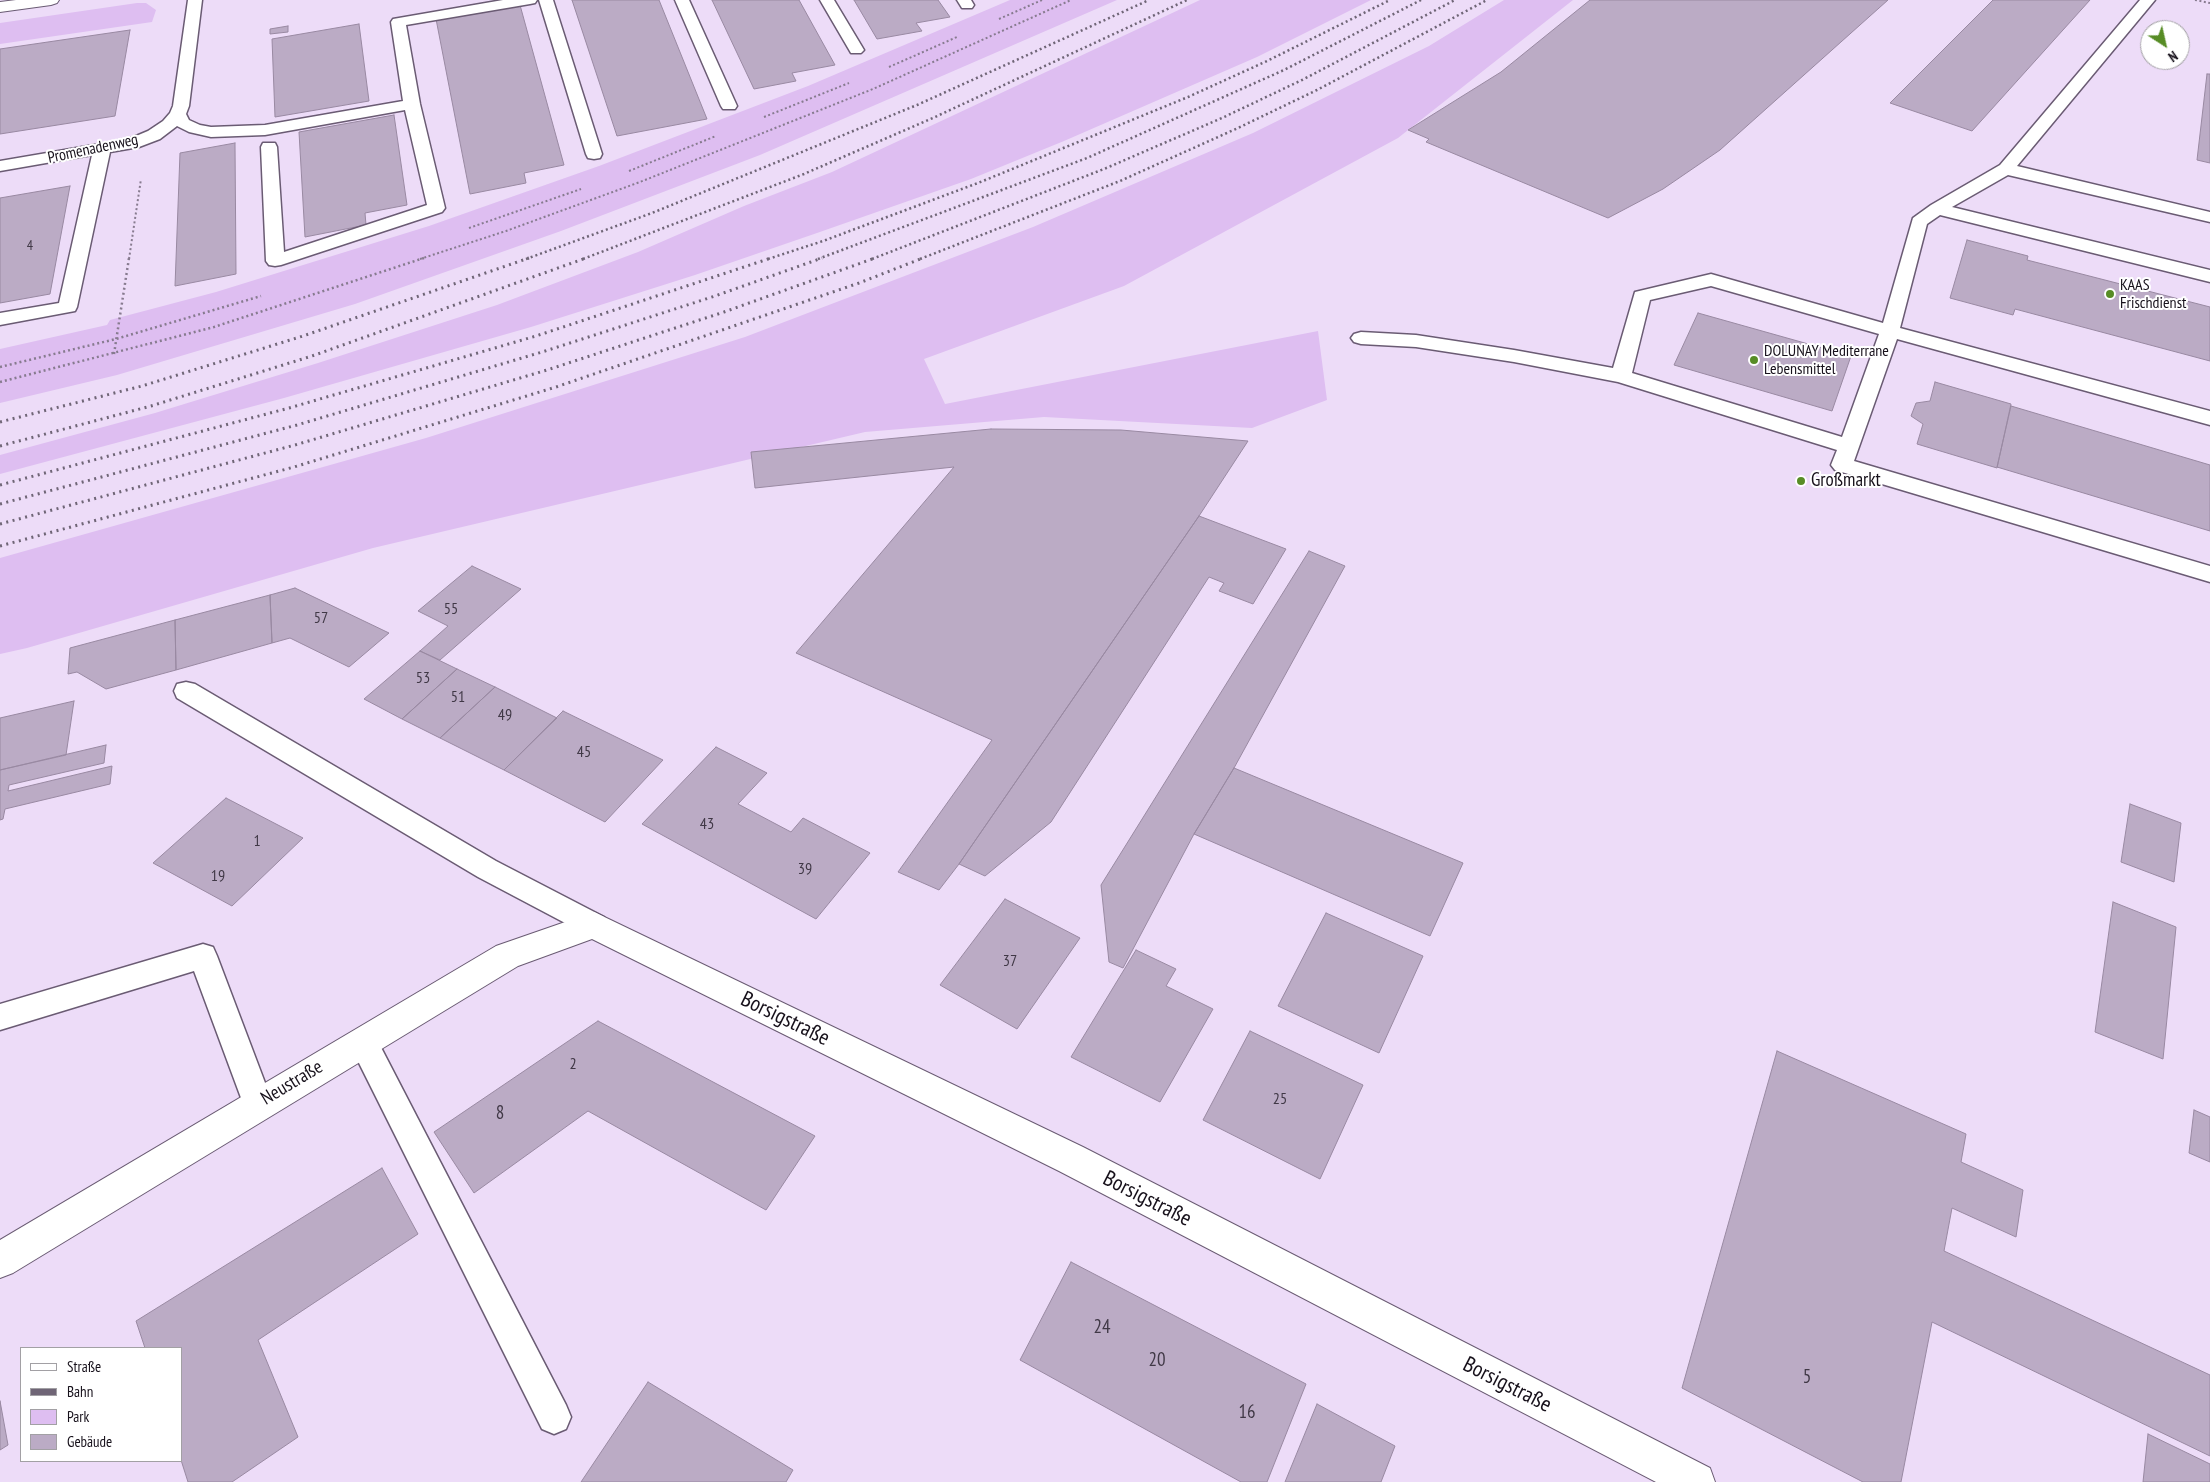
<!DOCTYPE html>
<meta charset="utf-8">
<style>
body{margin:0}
#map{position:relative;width:2210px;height:1482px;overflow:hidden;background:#eddcf8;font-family:"PT Sans Narrow",sans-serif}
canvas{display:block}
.legend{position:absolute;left:20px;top:1347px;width:162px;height:115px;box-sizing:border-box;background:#fff;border:1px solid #a2a0a4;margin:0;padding:6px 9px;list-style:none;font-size:15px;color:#17111b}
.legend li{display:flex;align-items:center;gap:10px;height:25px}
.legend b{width:25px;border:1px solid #a2a0a4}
.north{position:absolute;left:2140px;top:20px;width:50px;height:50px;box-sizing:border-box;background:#fff;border:1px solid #a2a0a4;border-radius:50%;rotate:145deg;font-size:14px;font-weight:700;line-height:20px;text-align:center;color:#17111b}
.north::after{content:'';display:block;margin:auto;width:18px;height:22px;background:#578c25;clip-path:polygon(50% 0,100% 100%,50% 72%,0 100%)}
</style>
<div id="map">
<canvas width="2210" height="1482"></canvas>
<ul class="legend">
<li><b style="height:6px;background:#fff"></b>Straße</li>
<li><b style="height:6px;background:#6f6576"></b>Bahn</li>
<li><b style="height:14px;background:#debef1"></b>Park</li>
<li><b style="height:14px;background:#bbabc5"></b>Gebäude</li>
</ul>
<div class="north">N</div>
</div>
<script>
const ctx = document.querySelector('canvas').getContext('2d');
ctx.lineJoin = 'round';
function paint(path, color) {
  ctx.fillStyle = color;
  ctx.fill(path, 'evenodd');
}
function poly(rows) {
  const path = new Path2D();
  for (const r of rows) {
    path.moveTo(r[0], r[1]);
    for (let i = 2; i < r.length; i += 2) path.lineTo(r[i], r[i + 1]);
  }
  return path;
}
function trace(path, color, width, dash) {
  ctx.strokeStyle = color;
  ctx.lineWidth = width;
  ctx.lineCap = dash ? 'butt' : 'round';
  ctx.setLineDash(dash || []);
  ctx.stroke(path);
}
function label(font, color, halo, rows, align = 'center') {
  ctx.font = font + ' "PT Sans Narrow",sans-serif';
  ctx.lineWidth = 4;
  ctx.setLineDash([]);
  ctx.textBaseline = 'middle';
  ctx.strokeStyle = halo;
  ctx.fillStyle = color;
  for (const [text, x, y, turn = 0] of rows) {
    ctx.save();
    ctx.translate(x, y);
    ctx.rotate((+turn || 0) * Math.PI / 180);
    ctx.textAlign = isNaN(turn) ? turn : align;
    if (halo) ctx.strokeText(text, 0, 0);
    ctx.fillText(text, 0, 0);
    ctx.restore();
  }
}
const green = poly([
 [1010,0,1117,0,760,155,561,231,355,304,117,375,0,403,0,349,107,325,110,320,216,292,429,226,599,166,808,86],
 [1200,0,1371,0,1257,57,1064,141,971,179,817,233,695,275,531,327,284,398,0,474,0,455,155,413,318,363,497,305,638,252,744,206,832,172],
 [1504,0,1573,0,1398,138,1124,286,924,359,945,404,1318,331,1327,400,1252,428,1044,417,865,432,373,548,27,648,0,654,0,558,426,438,745,337,1033,227,1253,133,1429,46],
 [137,3,146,3,156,10,152,22,0,44,0,23]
]);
const building = poly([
 [572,0,659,0,707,119,617,136,572,0],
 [712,0,799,0,835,65,792,73,796,81,754,89,712,0],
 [854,0,938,0,950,17,916,23,922,31,877,39,854,0],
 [1590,0,1888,0,1720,150,1663,189,1608,218,1426,142,1429,139,1408,130,1501,72,1590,0],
 [1993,0,2090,0,1972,131,1890,103,1993,0],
 [520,5,564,165,524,173,526,183,470,194,436,19,520,5],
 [359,24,369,101,275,117,272,39,359,24],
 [288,26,288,32,270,34,270,29,288,26],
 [130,30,115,116,0,134,0,49,130,30],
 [2207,74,2210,74,2210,163,2197,160,2207,74],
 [394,115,407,205,365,213,366,225,305,237,299,132,394,115],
 [235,143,236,274,175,286,180,153,235,143],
 [70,186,50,294,0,303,0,198,70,186],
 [1967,240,2028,256,2027,260,2210,307,2210,361,2015,309,2013,315,1950,298,1967,240],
 [1698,313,1851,356,1832,411,1674,365,1698,313],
 [1935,382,2011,404,1997,468,1917,444,1923,424,1911,416,1916,403,1930,401,1935,382],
 [2011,406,2210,465,2210,531,1997,467,2011,406],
 [991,429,1121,430,1248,441,1199,516,959,864,939,890,898,872,992,740,796,653,954,467,755,488,751,452,991,429],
 [1199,516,1286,549,1253,604,1219,591,1224,583,1209,577,1051,822,985,876,959,864,1199,516],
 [1309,551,1345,566,1234,768,1194,834,1123,968,1109,962,1101,885,1309,551],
 [472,566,521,589,440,660,420,651,448,626,418,611,472,566],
 [295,588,389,633,349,667,290,638,272,643,270,595,295,588],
 [270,595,272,643,176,670,175,620,270,595],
 [175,620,176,670,106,689,77,672,68,674,70,648,175,620],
 [420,651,457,669,402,719,364,699,420,651],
 [457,669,495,687,440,738,402,719,457,669],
 [495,687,557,718,504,770,440,738,495,687],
 [74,701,66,755,0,770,0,718,74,701],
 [563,711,663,760,605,822,504,770,563,711],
 [106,745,104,763,9,785,8,791,112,766,110,784,5,809,3,819,0,820,0,770,106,745],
 [716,747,767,773,738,804,791,832,803,818,870,853,816,919,642,824,716,747],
 [1234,768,1463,863,1430,936,1194,834,1234,768],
 [226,798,303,838,232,906,153,863,226,798],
 [2130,804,2181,823,2174,882,2121,862,2130,804],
 [1005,899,1080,938,1017,1029,940,985,1005,899],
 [2113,902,2176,927,2163,1059,2095,1032,2113,902],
 [1326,913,1423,956,1379,1053,1278,1006,1326,913],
 [1136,950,1176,969,1166,986,1213,1009,1160,1102,1071,1057,1136,950],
 [598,1021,815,1136,766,1210,588,1111,474,1193,434,1132,598,1021],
 [1250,1031,1363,1085,1320,1179,1203,1120,1250,1031],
 [1777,1051,1966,1134,1961,1162,2023,1190,2016,1237,1952,1208,1944,1251,2210,1375,2210,1456,1932,1322,1901,1482,1863,1482,1682,1388,1777,1051],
 [2194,1110,2210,1117,2210,1162,2189,1153,2194,1110],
 [382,1168,418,1234,258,1340,298,1437,232,1482,188,1482,181,1460,181,1348,145,1348,136,1321,382,1168],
 [1071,1262,1306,1384,1267,1482,1241,1482,1020,1360,1071,1262],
 [648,1382,793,1470,786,1482,581,1482,648,1382],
 [0,1401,8,1445,0,1450,0,1401],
 [1317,1404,1395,1446,1381,1482,1285,1482,1317,1404],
 [2148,1434,2210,1464,2210,1482,2143,1482,2148,1434]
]);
const pathFar1 = poly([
 [2195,0,2210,3],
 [999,19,1042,0],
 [889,67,957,37],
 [764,117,849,83],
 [629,171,716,136],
 [469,228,581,189],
 [129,259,141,179],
 [420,259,506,231,640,182,873,89,1071,0]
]);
const path = poly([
 [114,354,129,258],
 [0,367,116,339,261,296],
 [0,382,214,327,424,258]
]);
const lane = poly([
 [188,0,202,0,189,106,186,114,189,120,200,125,211,127,265,125,403,101,391,22,393,19,503,0,537,0,535,3,530,4,406,25,420,104,445,208,442,212,281,265,275,266,269,265,266,261,261,147,263,143,275,143,277,147,284,252,427,205,405,110,265,135,211,137,189,132,177,126,160,139,139,147,110,152,77,307,75,311,0,325,0,313,59,303,92,155,0,171,0,161,129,139,148,131,163,121,170,113,173,106,188,0],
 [539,0,553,0,602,154,600,158,594,159,588,158,586,154,539,0],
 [675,0,689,0,737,106,735,109,723,109,721,106,675,0],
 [820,0,834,0,864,50,861,53,851,53,820,0],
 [957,0,971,0,974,5,972,8,962,8,957,0],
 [2140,0,2155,0,2017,166,2210,212,2210,222,2008,175,1952,207,2210,270,2210,282,1940,215,1927,224,1900,328,2210,411,2210,425,1897,339,1854,461,2210,566,2210,582,1835,470,1831,465,1837,450,1618,382,1514,362,1416,347,1361,344,1354,342,1351,338,1354,334,1361,332,1416,335,1514,350,1613,368,1635,292,1711,274,1883,323,1913,218,1931,205,2000,165,2140,0],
 [1711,286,1879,334,1842,437,1632,373,1650,300,1711,286],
 [186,682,195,684,496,861,604,917,608,925,604,933,594,937,584,933,478,877,177,698,174,691,177,684,186,682],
 [203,944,213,947,217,956,273,1104,269,1114,258,1118,247,1114,194,971,0,1030,0,1004,203,944],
 [363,1028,373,1032,566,1405,571,1417,566,1429,554,1434,542,1429,348,1041,353,1032,363,1028]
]);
const street = poly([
 [16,0,59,0,57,3,51,5,0,12,0,2,16,0],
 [594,912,1083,1147,1710,1468,1715,1482,1656,1482,1059,1171,592,939,518,966,13,1273,0,1278,0,1240,496,946,594,912]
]);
const railFar1 = poly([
 [526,259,652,213,917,105,1149,0],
 [583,259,804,174,935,117,1187,0],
 [768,259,823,241,978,183,1188,97,1267,61,1390,0],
 [818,259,1087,158,1284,70,1421,0],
 [872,259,1104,169,1222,118,1302,80,1455,0],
 [920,259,1120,181,1238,128,1317,90,1487,0]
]);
const rail = poly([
 [0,422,142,386,303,336,529,258],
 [0,446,151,406,312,356,586,258],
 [0,485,289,408,536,336,771,258],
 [0,504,297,425,542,352,715,296,822,258],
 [0,524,295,445,547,370,724,312,875,258],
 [0,546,294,467,556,387,859,283,923,258]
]);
const markers = [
 [2110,294,5,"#578c25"],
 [1754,360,5,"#578c25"],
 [1801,481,5,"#578c25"]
];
const farNumbernames = [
 ["4",30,246]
];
const farStreetnames = [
 ["Promenadenweg",93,149,-12]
];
const farPoinames = [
 ["KAAS",2120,285],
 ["Frischdienst",2120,303],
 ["DOLUNAY Mediterrane",1764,351],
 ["Lebensmittel",1764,369]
];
const numberNames = [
 ["55",451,609],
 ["57",321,618],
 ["53",423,678],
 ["51",458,697],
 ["49",505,715],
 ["45",584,752],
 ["43",707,824],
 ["1",257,841],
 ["39",805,869],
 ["19",218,876],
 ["37",1010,961],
 ["2",573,1064],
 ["25",1280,1099]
];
const poiNames = [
 ["Großmarkt",1811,481]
];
const streetNames = [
 ["Neustraße",292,1083,-31]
];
const nearNumbernames = [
 ["8",500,1114],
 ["24",1102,1328],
 ["20",1157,1361],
 ["5",1807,1378],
 ["16",1247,1413]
];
const nearStreetnames = [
 ["Borsigstraße",785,1019,26],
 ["Borsigstraße",1147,1199,27],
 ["Borsigstraße",1507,1385,27]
];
paint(green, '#debef1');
paint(building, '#bbabc5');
trace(building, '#9989a2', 1);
trace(lane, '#6a5b73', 3);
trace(street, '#6a5b73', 2);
trace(pathFar1, '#877b8f', 2, [2, 2.5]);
trace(path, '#877b8f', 2.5, [2, 3]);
paint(lane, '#fff');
paint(street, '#fff');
trace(railFar1, '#6f6576', 2.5, [2, 3]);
trace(rail, '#6f6576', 3, [2, 4.5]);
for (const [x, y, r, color] of markers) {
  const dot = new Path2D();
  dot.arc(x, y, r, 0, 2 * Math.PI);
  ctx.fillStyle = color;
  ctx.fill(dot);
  trace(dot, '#fff', 2);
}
label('14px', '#403846', null, farNumbernames);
label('16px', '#17111b', '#fff', farStreetnames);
label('16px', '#17111b', '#fff', farPoinames, 'left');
label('16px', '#403846', null, numberNames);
label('19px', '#17111b', '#fff', poiNames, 'left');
label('19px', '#17111b', '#fff', streetNames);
label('19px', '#403846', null, nearNumbernames);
label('22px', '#17111b', '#fff', nearStreetnames);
</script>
